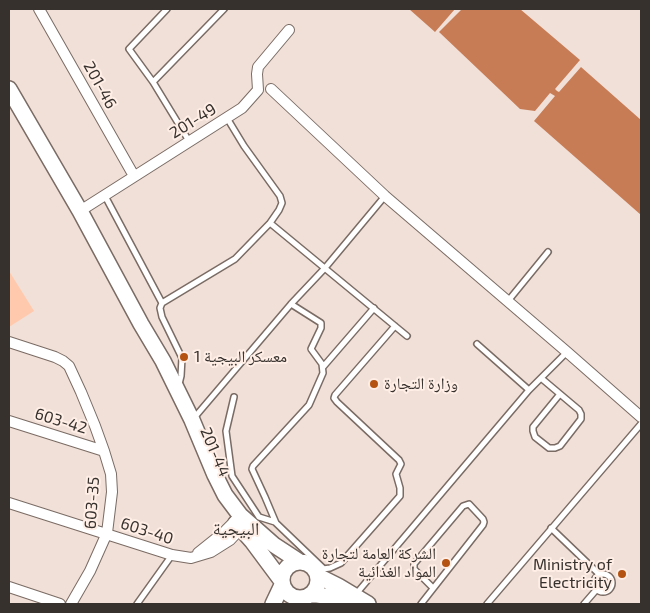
<!DOCTYPE html>
<meta charset="utf-8">
<style>
body{margin:0}
#map{position:relative;width:650px;height:613px;overflow:hidden;background:#f1e0d8;font-family:"Exo 2",sans-serif}
canvas{display:block}
.frame{position:absolute;inset:0;border:10px solid #37312e;pointer-events:none}
</style>
<div id="map">
<canvas width="650" height="613"></canvas>
<div class="frame"></div>
</div>
<script>
const ctx = document.querySelector('canvas').getContext('2d');
ctx.lineJoin = 'round';
function paint(path, color) {
  ctx.fillStyle = color;
  ctx.fill(path, 'evenodd');
}
function poly(rows) {
  const path = new Path2D();
  for (const r of rows) {
    if (r.length === 3) {
      path.moveTo(r[0] + r[2], r[1]);
      path.arc(r[0], r[1], r[2], 0, 2 * Math.PI);
      continue;
    }
    path.moveTo(r[0], r[1]);
    for (let i = 2; i < r.length; i += 2) path.lineTo(r[i], r[i + 1]);
  }
  return path;
}
function trace(path, color, width, dash) {
  ctx.strokeStyle = color;
  ctx.lineWidth = width;
  ctx.lineCap = dash ? 'butt' : 'round';
  ctx.setLineDash(dash || []);
  ctx.stroke(path);
}
function label(font, color, halo, rows, align = 'center') {
  ctx.font = font + ' "Exo 2","Noto Naskh Arabic",sans-serif';
  ctx.lineWidth = 4;
  ctx.setLineDash([]);
  ctx.textBaseline = 'middle';
  ctx.strokeStyle = halo;
  ctx.fillStyle = color;
  for (const [text, x, y, turn = 0] of rows) {
    ctx.save();
    ctx.translate(x, y);
    ctx.rotate((+turn || 0) * Math.PI / 180);
    ctx.textAlign = isNaN(turn) ? turn : align;
    if (halo) ctx.strokeText(text, 0, 0);
    ctx.fillText(text, 0, 0);
    ctx.restore();
  }
}
const green = poly([
 [9,271,34,311,9,327]
]);
const water = poly([
 [409,9,455,9,435,32],
 [462,9,520,9,580,60,555,89,557,91,559,92,581,67,641,120,641,215,534,121,555,96,550,93,535,111,520,109,439,32]
]);
const lane = poly([
 [167,9,129,49,153,82,189,141],
 [153,82,224,9],
 [105,196,162,303],
 [270,223,407,336],
 [508,301,548,252],
 [291,304,321,323,321,328,311,349,322,364,323,373,309,405,253,466,252,469,265,497,276,523,324,569],
 [477,344,529,390],
 [323,367,374,308],
 [541,378,579,410,581,414,581,419,560,446,555,448,549,448,535,437,533,431,533,427,560,394],
 [179,384,181,376,182,358,162,317,160,308,162,303,235,259,270,223,279,210,282,203,280,196,244,146,227,118],
 [234,397,226,431,232,476,259,517,275,522],
 [194,418,291,304,325,268,385,196],
 [551,528,600,575],
 [316,570,330,568,341,563,400,496,400,488,396,474,401,464,399,460,337,402,334,398,335,395,395,326],
 [603,583,9],
 [356,594,529,390,567,352],
 [137,604,172,555],
 [421,604,483,525,484,522,483,519,469,504,463,506,414,564,414,569,433,588],
 [487,604,641,424],
 [584,604,597,589]
]);
const street = poly([
 [39,9,134,176],
 [271,89,385,196,567,352,641,417],
 [80,211,242,108,258,90,257,74,258,67,289,30],
 [9,342,55,357,63,361,69,366,81,392,95,426,104,451,111,474,112,492,107,533,90,571,71,604],
 [9,421,104,451],
 [9,503,172,555,191,558,211,552,230,540,244,525],
 [198,553,223,533,238,518],
 [9,587,60,604]
]);
const secondary = poly([
 [9,89,80,211,141,324,163,361,192,420,215,475,225,495,240,515,274,545,300,562],
 [236,523,252,541,281,580],
 [300,580,18],
 [318,576,338,586,368,604],
 [310,595,317,595,332,597,346,604],
 [273,604,282,585]
]);
const markers = [
 [184,357,5,"#b45312"],
 [374,384,5,"#b45312"],
 [446,563,5,"#b45312"],
 [622,574,5,"#b45312"]
];
const streetNames = [
 ["201-46",100,85,61],
 ["201-49",193,121,-32],
 ["603-42",61,421,17],
 ["201-44",215,452,67],
 ["603-35",92,503,-86],
 ["603-40",147,531,18]
];
const poiNames = [
 ["معسكر البيجية 1",194,357],
 ["وزارة التجارة",384,384],
 ["الشركة العامة لتجارة",436,554,"right"],
 ["المواد الغذائية",436,572,"right"],
 ["Ministry of",612,565,"right"],
 ["Electricity",612,583,"right"]
];
const neighbourhoodNames = [
 ["البيجية",236,529]
];
paint(green, '#ffc9ae');
paint(water, '#c87c55');
trace(lane, '#7a6b64', 8);
trace(street, '#7a6b64', 12);
trace(secondary, '#7a6b64', 18);
trace(lane, '#fff', 5);
trace(street, '#fff', 10);
trace(secondary, '#fff', 15);
for (const [x, y, r, color] of markers) {
  const dot = new Path2D();
  dot.arc(x, y, r, 0, 2 * Math.PI);
  ctx.fillStyle = color;
  ctx.fill(dot);
  trace(dot, '#feeee5', 2);
}
label('16px', '#37312e', '#feeee5', streetNames);
label('16px', '#37312e', '#feeee5', poiNames, 'left');
label('18px', '#37312e', '#feeee5', neighbourhoodNames);
</script>
